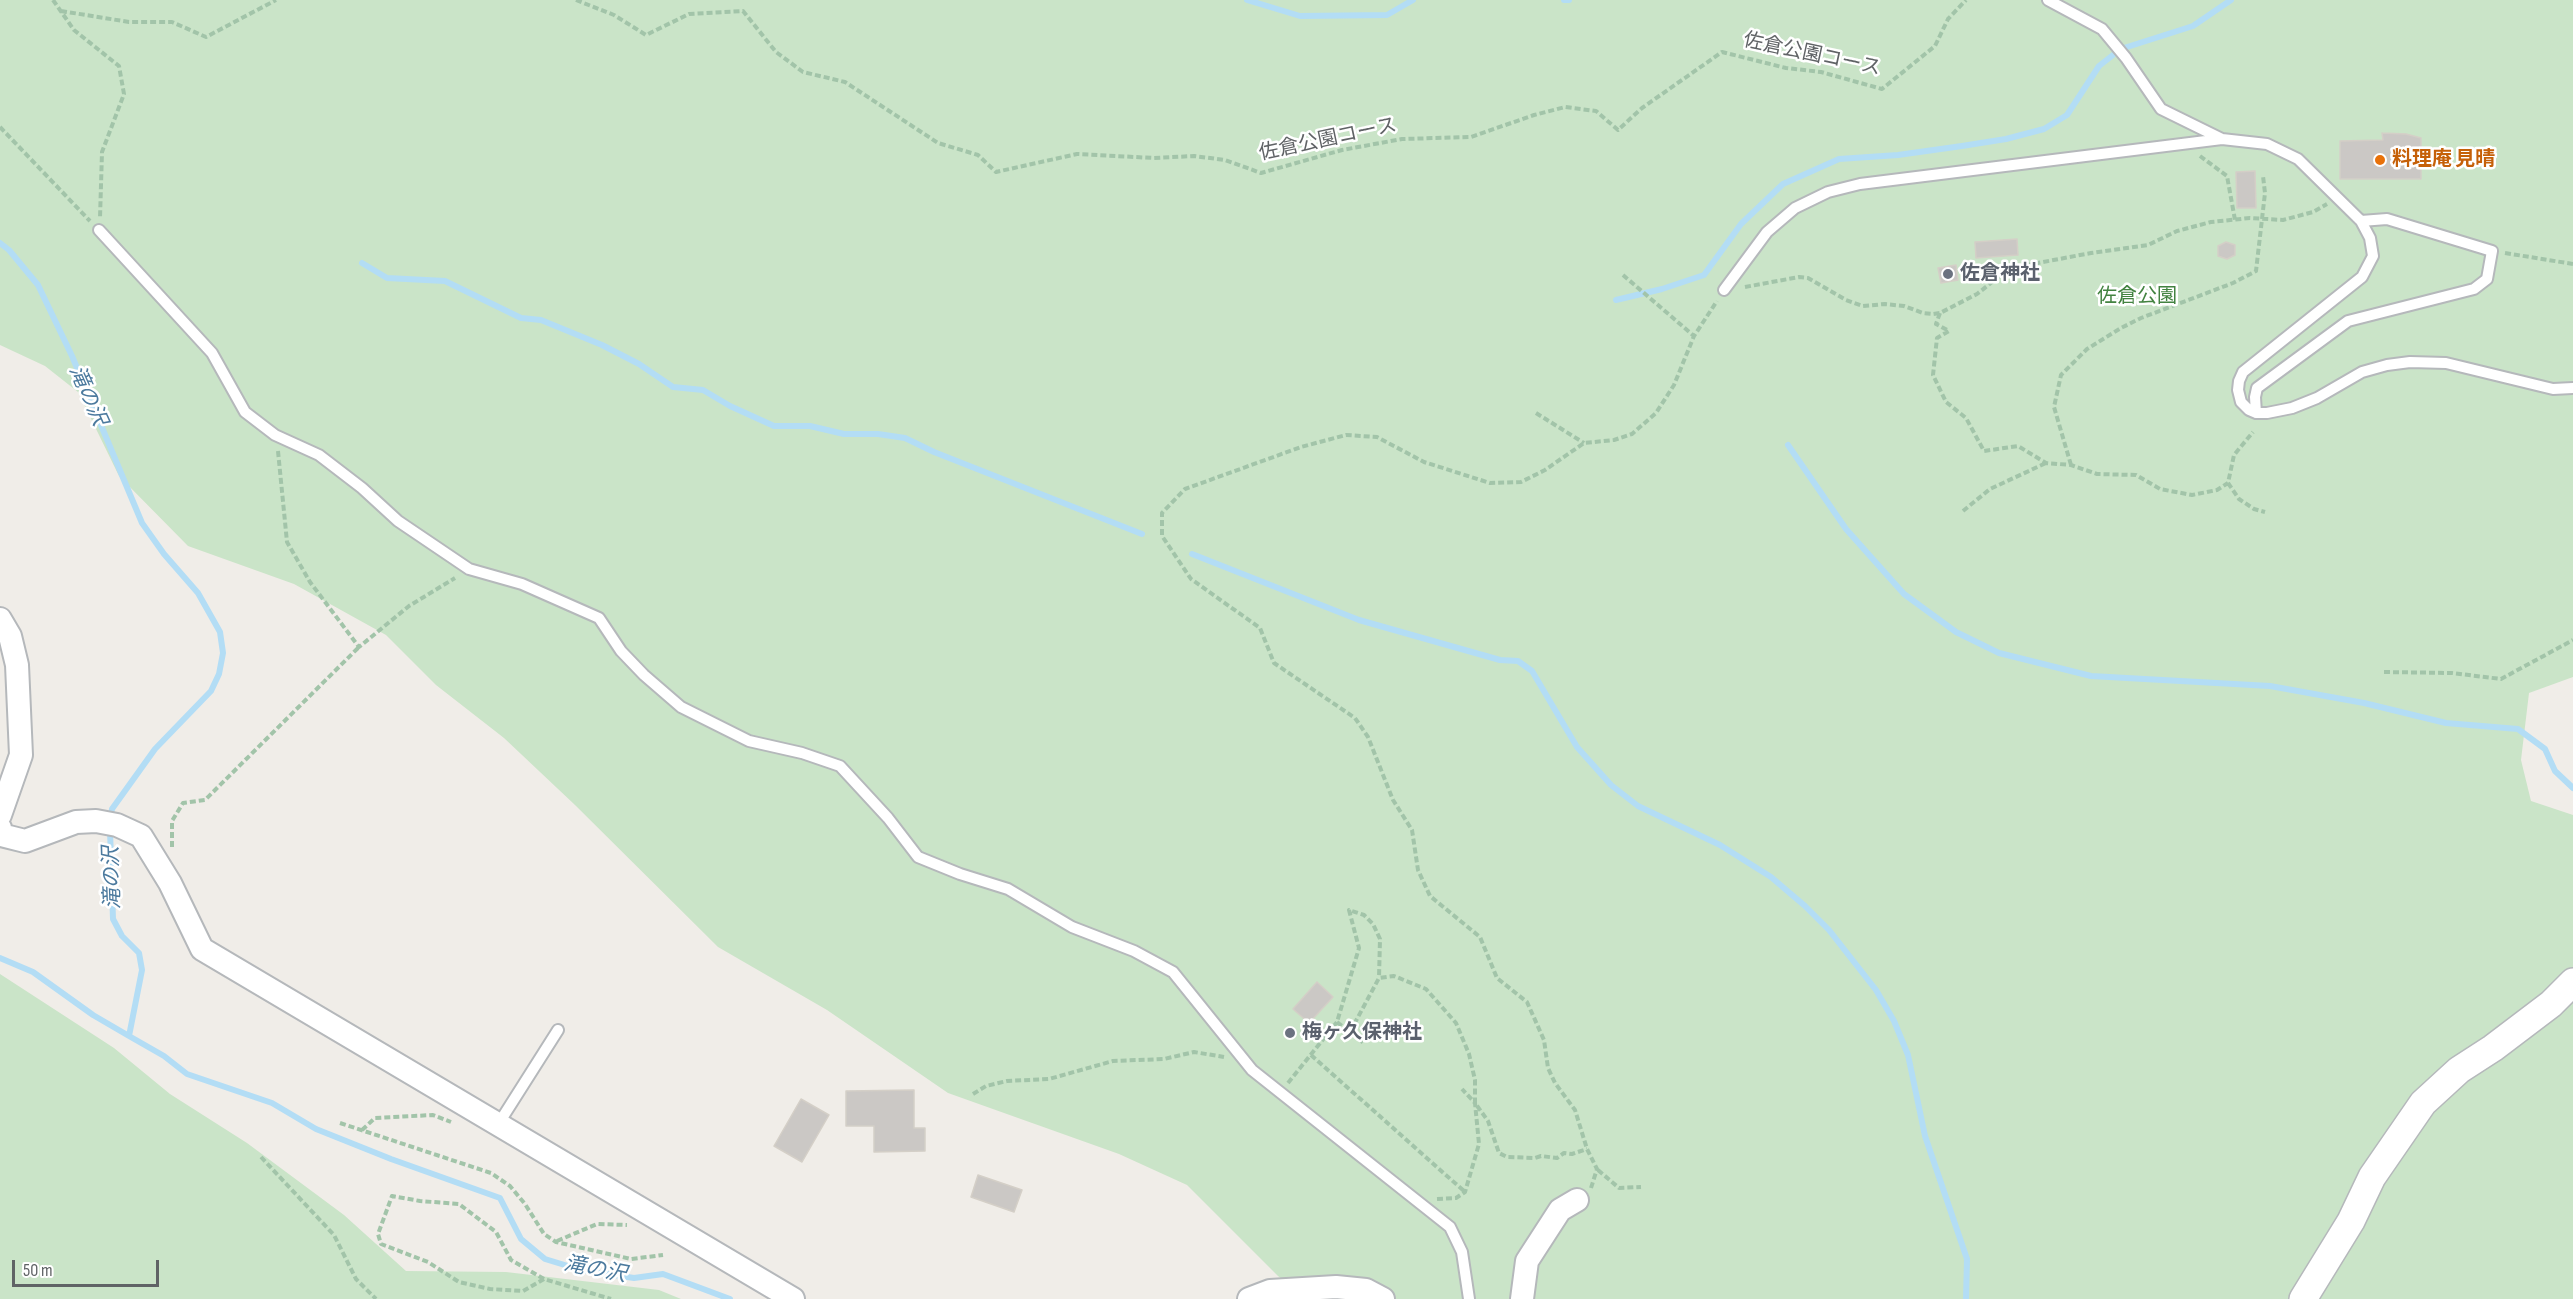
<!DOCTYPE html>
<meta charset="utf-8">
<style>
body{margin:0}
#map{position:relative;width:2573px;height:1299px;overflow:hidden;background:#f0ede8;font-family:"Sofia Sans Condensed",sans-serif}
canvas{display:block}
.scale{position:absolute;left:12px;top:1260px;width:147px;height:27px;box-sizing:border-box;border:3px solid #606366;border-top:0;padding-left:8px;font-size:18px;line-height:21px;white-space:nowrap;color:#606366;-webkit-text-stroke:4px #fff;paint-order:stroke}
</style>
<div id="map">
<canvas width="2573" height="1299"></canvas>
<div class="scale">50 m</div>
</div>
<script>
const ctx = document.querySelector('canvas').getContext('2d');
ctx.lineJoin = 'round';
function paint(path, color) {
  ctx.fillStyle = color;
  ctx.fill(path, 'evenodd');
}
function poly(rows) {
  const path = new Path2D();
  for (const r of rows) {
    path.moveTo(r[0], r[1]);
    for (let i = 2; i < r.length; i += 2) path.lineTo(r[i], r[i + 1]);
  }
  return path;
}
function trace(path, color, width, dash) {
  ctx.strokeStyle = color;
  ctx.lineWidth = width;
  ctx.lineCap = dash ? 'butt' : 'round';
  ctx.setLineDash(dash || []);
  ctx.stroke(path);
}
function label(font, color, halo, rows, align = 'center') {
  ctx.font = font + ' "Sofia Sans Condensed","Noto Sans JP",sans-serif';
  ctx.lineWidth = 5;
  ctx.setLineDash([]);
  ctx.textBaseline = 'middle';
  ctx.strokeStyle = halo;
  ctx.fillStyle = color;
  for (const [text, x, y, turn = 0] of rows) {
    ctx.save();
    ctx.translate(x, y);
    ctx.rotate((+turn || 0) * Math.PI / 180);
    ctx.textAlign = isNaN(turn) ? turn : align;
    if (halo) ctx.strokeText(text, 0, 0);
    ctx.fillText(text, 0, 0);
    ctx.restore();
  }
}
const green = poly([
 [0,0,2573,0,2573,677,2529,693,2521,760,2531,801,2573,815,2573,1299,1308,1299,1278,1276,1187,1185,1119,1154,948,1093,827,1010,718,947,575,805,504,738,436,685,386,635,294,584,188,546,119,476,78,392,45,366,0,345],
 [0,974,114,1048,170,1094,247,1143,344,1215,406,1271,506,1272,659,1290,681,1299,0,1299]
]);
const stream = poly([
 [1247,0,1300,16,1387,15,1413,0],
 [1564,0,1569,0],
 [2124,48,2193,26,2231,0],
 [0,243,9,250,38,285,72,356,142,523,164,554,198,593,220,632,223,653,219,674,211,691,155,749,112,809,110,820],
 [362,263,387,278,445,281,521,318,541,320,602,345,639,364,673,387,703,390,730,406,774,426,810,426,844,434,878,434,905,438,934,452,1142,534],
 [1616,300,1662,289,1704,275,1741,224,1783,184,1839,159,1898,155,1962,146,2006,139,2044,129,2067,115,2099,66,2113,55],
 [1788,445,1846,529,1904,594,1956,632,1999,653,2091,676,2270,686,2364,703,2446,723,2518,729,2545,749,2555,771,2573,788],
 [1192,554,1359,620,1500,660,1518,661,1532,671,1577,747,1611,785,1638,806,1720,845,1771,877,1805,906,1829,930,1876,990,1894,1021,1908,1055,1925,1136,1967,1259,1966,1299],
 [110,830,113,919,122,936,139,953,142,970,129,1036,164,1056,187,1074,272,1103,316,1129,391,1159,500,1198,521,1239,545,1259,581,1270,634,1278,663,1274,730,1299],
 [0,958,33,972,93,1015,129,1036]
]);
const building = poly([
 [2382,133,2406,134,2421,138,2421,179,2340,179,2340,141,2383,140,2382,133],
 [2255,171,2256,208,2237,208,2236,172,2255,171],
 [2017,239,2018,255,1976,258,1975,242,2017,239],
 [2226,242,2235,245,2235,255,2227,259,2218,256,2218,246,2226,242],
 [1956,265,1958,280,1941,283,1938,268,1956,265],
 [1317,982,1333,997,1309,1023,1293,1009,1317,982],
 [914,1090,914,1128,925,1128,925,1151,874,1152,874,1126,846,1126,846,1091,914,1090],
 [801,1099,829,1115,802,1162,774,1146,801,1099],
 [978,1175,1022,1190,1014,1212,971,1197,978,1175]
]);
const path = poly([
 [53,0,74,30,119,66,124,94,102,152,100,218],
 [576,0,614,15,646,35,689,14,743,11,776,52,803,72,845,82,938,143,978,155,996,172,1077,154,1154,158,1194,156,1225,160,1261,173,1342,150,1402,139,1471,137,1534,115,1565,107,1596,111,1618,130,1642,108,1722,52,1786,68,1821,72,1882,89,1935,46,1948,19,1966,0],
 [61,11,129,22,172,22,206,37,276,0],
 [0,127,90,221],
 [2200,156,2227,176,2235,220],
 [2505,253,2573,264],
 [1963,273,2022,266,2091,253,2148,245,2177,231,2211,222,2250,218,2283,220,2313,212,2327,204],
 [1623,275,1694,336],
 [1745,287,1799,277,1808,278,1846,300,1863,306,1885,304,1904,306,1923,313,1933,314,1940,313,1977,294,2011,267],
 [1940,313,1936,324,1949,331,1937,338,1933,375,1946,402,1966,418,1984,451,2018,446,2046,463,2071,465,2097,474,2136,475,2160,489,2192,495,2217,490,2228,483,2234,455,2253,432],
 [1536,413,1584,443],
 [278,451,287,542,310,582,359,647,409,606,455,578],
 [2071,465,2054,407,2061,375,2087,349,2121,328,2141,318,2233,283,2256,271,2265,193,2263,176],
 [2228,483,2239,499,2254,509,2265,512],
 [1963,511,1990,489,2046,463],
 [2384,672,2452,673,2501,679,2573,640],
 [172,847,172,821,183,803,205,800,359,647],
 [1337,1022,1365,1044],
 [1350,1032,1379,978,1394,976,1426,989,1456,1023,1469,1054,1475,1080,1475,1103,1488,1121,1499,1153,1507,1157,1535,1158,1541,1156,1557,1158,1564,1153,1572,1154,1587,1149],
 [1311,1055,1465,1192],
 [1288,1083,1337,1022,1359,948,1349,910,1364,915,1373,924,1380,939,1379,978],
 [973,1094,986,1086,1007,1081,1049,1079,1113,1061,1164,1059,1194,1052,1224,1057],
 [340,1123,491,1173,510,1186,525,1204,544,1234,556,1242,631,1259,663,1255],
 [362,1130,375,1118,433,1115,451,1122],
 [261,1157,334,1235,356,1279,376,1299],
 [1598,1170,1619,1188,1641,1187],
 [1591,1188,1597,1169,1587,1149,1575,1110,1555,1083,1548,1068,1544,1040,1527,1002,1497,978,1480,937,1430,896,1418,870,1412,830,1393,800,1368,737,1355,718,1274,663,1260,628,1191,579,1162,536,1162,513,1185,489,1301,447,1346,435,1377,437,1424,462,1490,483,1521,482,1545,470,1584,443,1614,440,1632,434,1656,413,1674,385,1694,336,1717,301],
 [1437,1199,1456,1198,1465,1192,1479,1144,1475,1103,1462,1089],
 [557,1241,597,1224,627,1225],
 [544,1279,523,1291,490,1289,459,1282,428,1262,381,1244,378,1234,392,1196,420,1201,459,1204,496,1232,511,1260,544,1279,611,1299]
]);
const service = poly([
 [2048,0,2102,29,2126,58,2161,109,2222,139],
 [99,230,212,353,245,412,275,435,319,455,362,488,398,521,469,569,522,584,599,618,621,651,644,675,681,707,749,741,802,753,840,766,888,818,918,857,960,874,1008,889,1072,927,1134,951,1173,972,1252,1070,1450,1227,1462,1252,1469,1299],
 [1724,290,1767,232,1795,208,1828,192,1860,184,2222,139,2267,144,2298,159,2361,221,2370,238,2373,256,2362,277,2243,372,2239,381,2238,390,2241,402,2249,410,2256,413,2267,413,2292,408,2317,398,2362,372,2387,365,2410,362,2446,363,2553,389,2573,388],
 [2256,413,2255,397,2257,388,2348,321,2474,289,2487,279,2492,251,2387,219,2361,221],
 [499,1123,558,1030]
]);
const minor = poly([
 [0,619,10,636,17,665,21,755,0,815],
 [0,828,1,835,25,841,76,822,96,821,117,825,141,836,170,883,202,949,793,1299],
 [1249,1299,1270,1291,1336,1287,1366,1290,1383,1299],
 [1522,1299,1527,1261,1560,1210,1577,1200]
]);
const tertiary = poly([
 [2303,1299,2351,1221,2372,1177,2423,1103,2459,1070,2493,1048,2551,1004,2573,982]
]);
const markers = [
 [2380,160,6,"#e8710a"],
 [1948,274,6,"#6b7280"],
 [1290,1033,6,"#6b7280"]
];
const streetNames = [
 ["佐倉公園コース",1812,55,12],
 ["佐倉公園コース",1328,140,-12]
];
const foodNames = [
 ["料理庵 見晴",2392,160]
];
const worshipNames = [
 ["佐倉神社",1960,274],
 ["梅ヶ久保神社",1302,1033]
];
const parkNames = [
 ["佐倉公園",2137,297]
];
const waterNames = [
 ["滝の沢",87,396,66],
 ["滝の沢",113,878,-92],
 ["滝の沢",595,1270,11]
];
paint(green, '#cae4c8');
trace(stream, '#b3ddf5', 6);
paint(building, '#cbc8c5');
trace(building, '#d4cfc7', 1.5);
trace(service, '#b5b8bb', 14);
trace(minor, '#b5b8bb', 26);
trace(tertiary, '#b5b8bb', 30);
trace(path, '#a2c4a9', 4, [6, 3]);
trace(service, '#fff', 10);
trace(minor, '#fff', 22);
trace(tertiary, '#fff', 27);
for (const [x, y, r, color] of markers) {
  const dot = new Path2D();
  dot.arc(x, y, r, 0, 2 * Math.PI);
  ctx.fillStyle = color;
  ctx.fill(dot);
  trace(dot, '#fff', 2);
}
label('20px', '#606366', '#fff', streetNames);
label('bold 20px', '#c56008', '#fff', foodNames, 'left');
label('bold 20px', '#5b616d', '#fff', worshipNames, 'left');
label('20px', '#438341', '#fff', parkNames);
label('italic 21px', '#4c7a9e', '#fff', waterNames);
</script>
